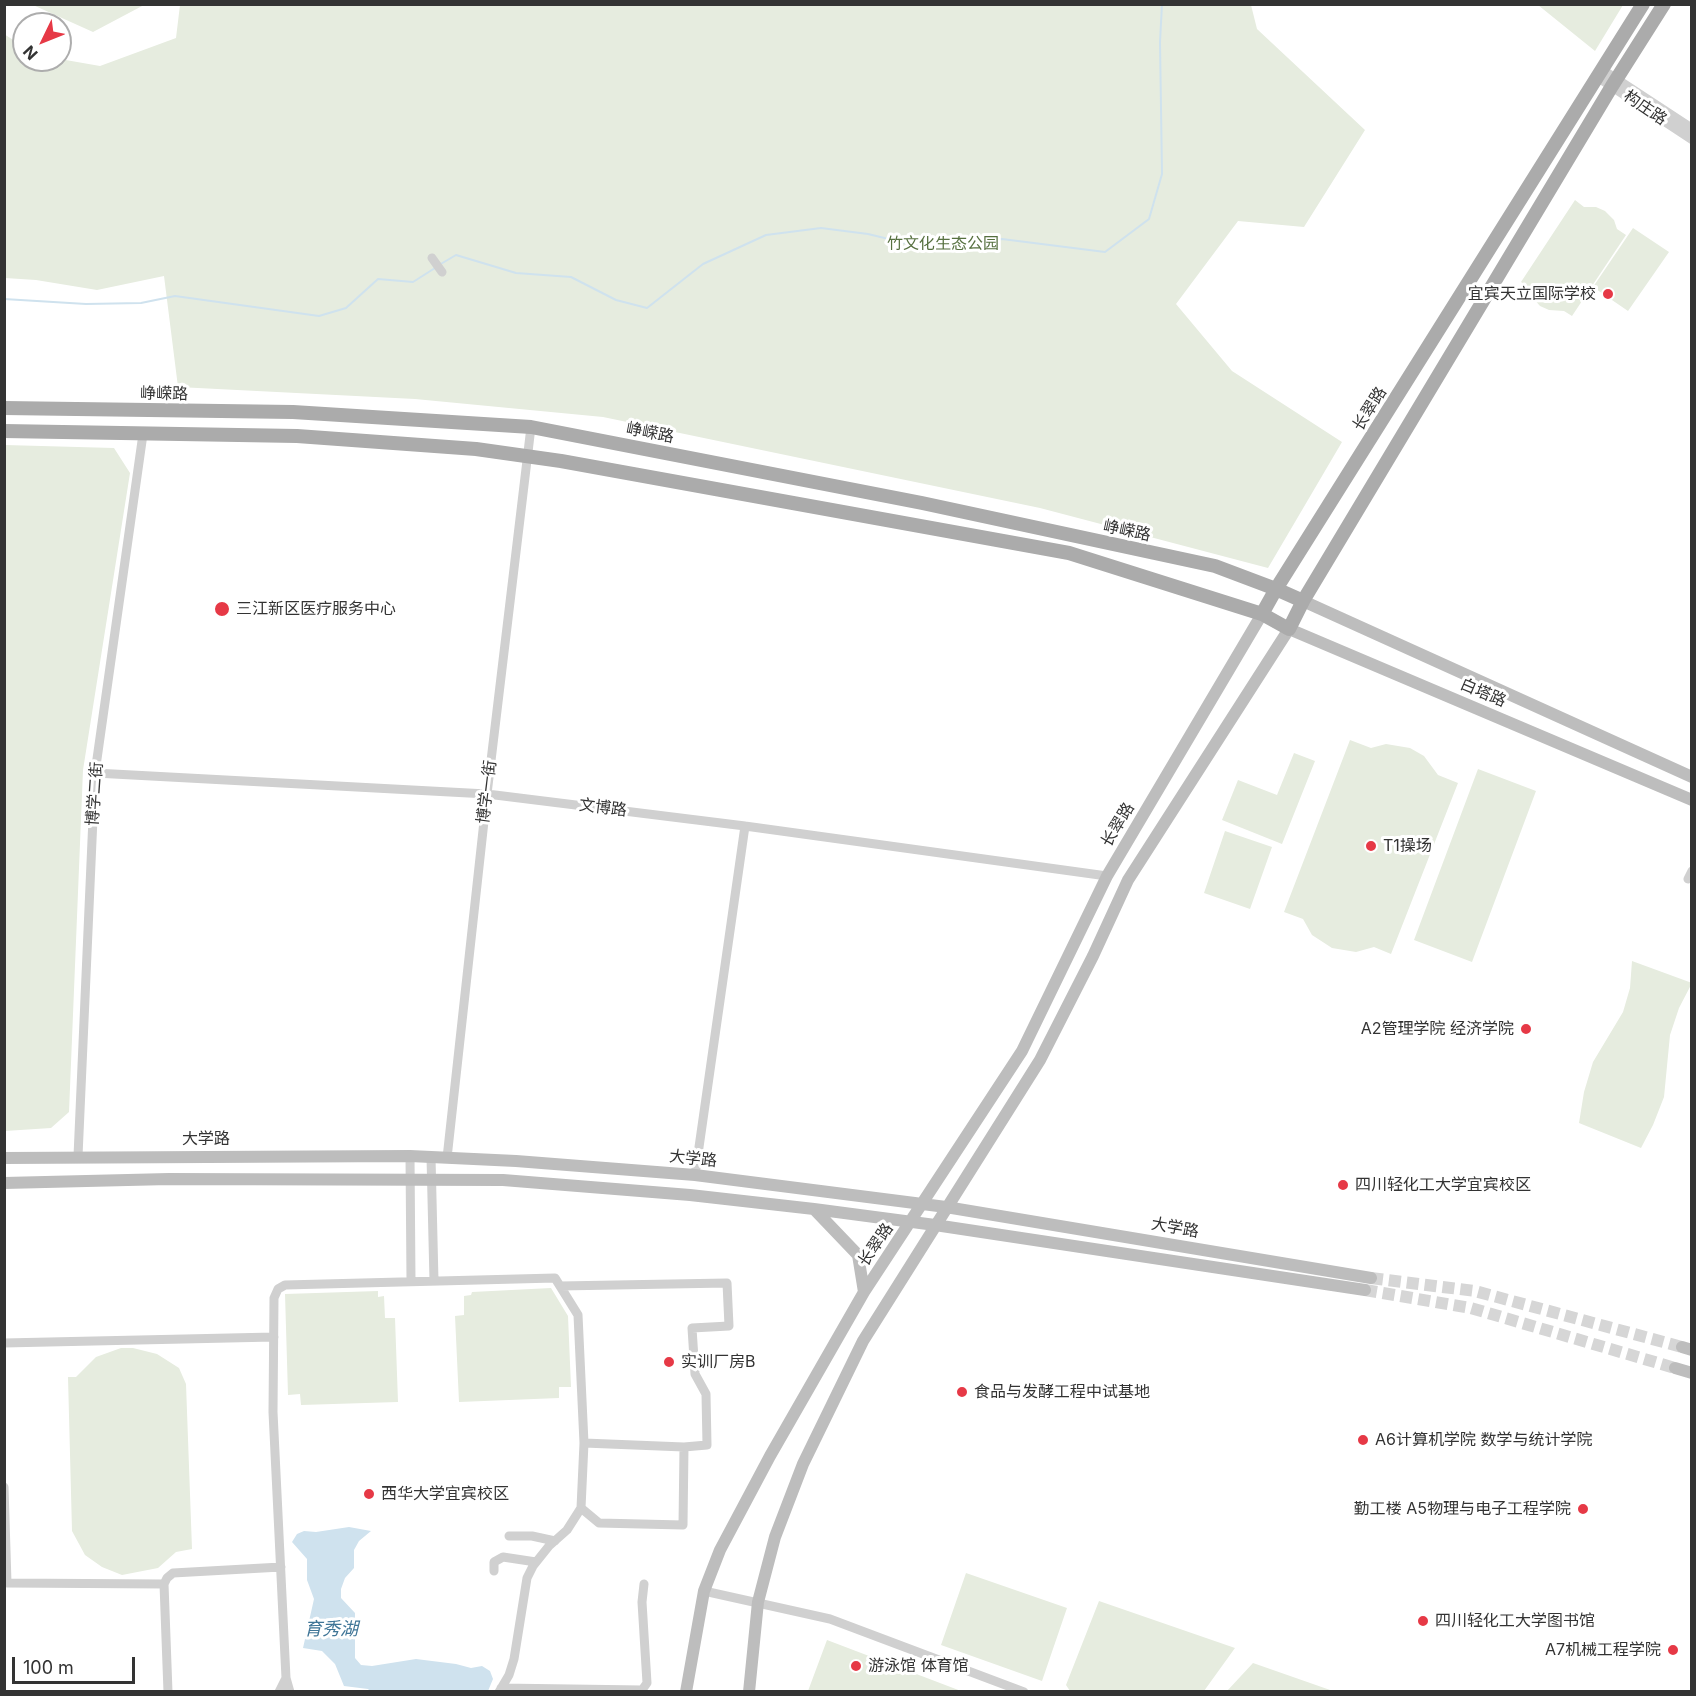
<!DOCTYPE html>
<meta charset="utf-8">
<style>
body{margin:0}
#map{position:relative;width:1696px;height:1696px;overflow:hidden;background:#fff;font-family:Inter,sans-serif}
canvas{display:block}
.frame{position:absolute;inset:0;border:6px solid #333;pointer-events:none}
.north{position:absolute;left:12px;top:12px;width:60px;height:60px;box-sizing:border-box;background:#fff;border:2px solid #adadad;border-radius:50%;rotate:227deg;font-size:16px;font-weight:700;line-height:24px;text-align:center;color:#333}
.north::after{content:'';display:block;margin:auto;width:21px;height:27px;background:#e63946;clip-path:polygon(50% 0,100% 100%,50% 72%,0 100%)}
.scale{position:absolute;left:12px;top:1657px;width:123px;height:27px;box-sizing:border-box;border:3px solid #333;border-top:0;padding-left:8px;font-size:18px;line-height:21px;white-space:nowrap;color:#333;-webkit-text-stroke:4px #fff;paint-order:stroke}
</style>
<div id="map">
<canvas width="1696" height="1696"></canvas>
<div class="frame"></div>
<div class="north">N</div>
<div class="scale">100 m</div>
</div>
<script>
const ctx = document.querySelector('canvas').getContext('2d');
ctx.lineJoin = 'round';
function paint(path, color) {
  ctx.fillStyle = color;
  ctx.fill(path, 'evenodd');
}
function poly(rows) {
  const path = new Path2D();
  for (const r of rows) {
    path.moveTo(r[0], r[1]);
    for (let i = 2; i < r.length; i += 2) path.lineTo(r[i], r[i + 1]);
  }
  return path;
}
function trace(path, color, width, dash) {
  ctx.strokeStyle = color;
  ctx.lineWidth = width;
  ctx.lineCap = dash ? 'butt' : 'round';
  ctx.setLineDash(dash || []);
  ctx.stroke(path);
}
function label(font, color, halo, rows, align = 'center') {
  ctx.font = font + ' Inter,"Noto Sans SC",sans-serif';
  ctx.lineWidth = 6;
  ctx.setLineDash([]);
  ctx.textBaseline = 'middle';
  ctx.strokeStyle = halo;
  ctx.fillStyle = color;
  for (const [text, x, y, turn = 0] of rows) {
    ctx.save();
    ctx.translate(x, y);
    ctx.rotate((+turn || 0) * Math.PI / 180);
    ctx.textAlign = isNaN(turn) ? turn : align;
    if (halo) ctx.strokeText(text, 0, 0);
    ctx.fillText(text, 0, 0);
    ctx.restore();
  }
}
const green = poly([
 [33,5,144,5,93,32],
 [180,5,1251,5,1257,29,1365,130,1304,227,1238,221,1176,304,1232,371,1342,442,1268,568,1040,508,603,417,415,399,178,387,164,276,97,290,36,280,5,278,4,34,24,47,24,60,60,59,100,66,176,38],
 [1538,5,1623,5,1595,51],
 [1575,200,1584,207,1596,207,1605,211,1614,220,1617,229,1626,235,1572,316,1564,311,1549,310,1540,306,1533,298,1528,287,1521,282],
 [1633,228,1669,252,1628,311,1593,287],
 [5,445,114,448,130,473,83,770,69,1112,51,1128,5,1131],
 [1350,740,1371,748,1386,744,1410,748,1424,756,1438,775,1458,783,1391,954,1374,947,1356,952,1332,948,1312,935,1303,919,1284,912],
 [1294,753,1315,761,1282,844,1222,820,1238,780,1277,795],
 [1478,769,1536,791,1472,962,1414,940],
 [1225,831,1272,847,1250,909,1204,893],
 [1632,961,1692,983,1679,1008,1670,1035,1664,1097,1653,1125,1641,1148,1579,1123,1584,1092,1593,1062,1623,1012,1630,988],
 [551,1288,568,1316,571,1387,559,1387,559,1398,459,1402,455,1316,464,1315,464,1296,471,1295,472,1292],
 [378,1291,378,1297,384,1296,385,1318,395,1318,398,1402,301,1405,300,1394,288,1395,285,1294],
 [121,1348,133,1348,157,1354,179,1368,186,1384,192,1549,176,1552,158,1568,122,1575,102,1567,85,1555,72,1531,68,1377,76,1377,96,1357],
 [966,1573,1067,1608,1042,1681,941,1645],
 [1099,1601,1235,1648,1204,1691,1070,1691,1066,1685],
 [827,1640,961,1691,808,1691],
 [1253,1663,1333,1691,1227,1691]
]);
const water = poly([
 [349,1527,371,1531,359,1541,354,1550,354,1568,345,1578,341,1589,341,1598,355,1613,355,1658,361,1665,372,1666,416,1659,456,1664,471,1668,482,1666,490,1671,493,1679,488,1691,371,1692,368,1689,344,1686,335,1664,322,1651,303,1648,314,1599,307,1580,307,1559,292,1542,297,1534,304,1531,316,1532]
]);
const stream = poly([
 [439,265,456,255,516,273,571,277,616,300,647,308,703,264,766,235,821,228,868,234,930,249,1002,239,1105,252,1149,219,1162,174,1160,42,1162,4],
 [4,299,86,304,141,303,175,296,319,316,346,308,378,279,413,282,435,268]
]);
const secondaryTunnel = poly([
 [1371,1278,1475,1291,1682,1347],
 [1365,1290,1471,1308,1675,1368]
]);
const minor = poly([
 [432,258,442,272],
 [95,773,487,794,745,826,1107,876],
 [1688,879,1692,871],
 [78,1156,95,773,143,434],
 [410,1156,411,1281],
 [431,1157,434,1281],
 [447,1158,487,794,531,427],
 [695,1175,745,826],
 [560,1286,727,1283,729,1326,692,1328,695,1374,706,1394,707,1445,684,1447,683,1525,599,1523,581,1508],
 [4,1343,274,1337],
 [584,1443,684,1447],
 [4,1487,7,1583,164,1584],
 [509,1536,532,1536,555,1541],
 [494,1571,494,1562,503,1557,536,1562],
 [704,1591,830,1619,1024,1692],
 [501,1688,642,1690,647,1683,642,1602,644,1584],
 [168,1692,164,1584,167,1578,173,1573,281,1567],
 [279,1692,286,1678],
 [290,1692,286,1678,273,1412,274,1298,278,1289,285,1285,555,1278,578,1315,584,1443,581,1508,567,1530,549,1546,533,1566,527,1578,514,1659,509,1675,499,1692]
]);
const tertiary = poly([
 [1602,70,1692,129],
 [1598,77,1692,139]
]);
const secondary = poly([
 [1303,601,1692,777],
 [4,1158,410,1156,516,1161,695,1175,946,1207,1371,1278],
 [4,1183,169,1179,503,1180,690,1195,814,1209,935,1225,1365,1290],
 [814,1209,858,1255,864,1292],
 [1682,1347,1692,1350],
 [1675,1368,1692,1373],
 [686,1692,704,1591,720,1550,770,1456,864,1292,1022,1051,1107,876,1262,614],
 [749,1692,758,1602,775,1537,803,1464,863,1341,1040,1060,1093,956,1128,880,1289,629,1692,800]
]);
const primary = poly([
 [4,408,293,412,531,427,922,503,1215,566,1276,589,1303,601],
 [4,431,297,436,476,449,561,461,1069,553,1262,614,1289,629,1303,601,1612,86,1664,4],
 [1262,614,1276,589,1643,4]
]);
const markers = [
 [1608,294,6,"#e63946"],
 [222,609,8,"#e63946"],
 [1371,846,6,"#e63946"],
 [1526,1029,6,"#e63946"],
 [1343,1185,6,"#e63946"],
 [669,1362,6,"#e63946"],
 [962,1392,6,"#e63946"],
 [1363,1440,6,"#e63946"],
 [369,1494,6,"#e63946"],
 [1583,1509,6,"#e63946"],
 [1423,1621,6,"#e63946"],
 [1673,1650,6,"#e63946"],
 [856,1666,6,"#e63946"]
];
const streetNames = [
 ["构庄路",1645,108,34],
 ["峥嵘路",164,394,1],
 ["长翠路",1370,409,-58],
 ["峥嵘路",650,433,11],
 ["峥嵘路",1127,531,12],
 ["白塔路",1483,693,23],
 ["博学一街",487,792,-83],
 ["博学二街",95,794,-86],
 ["文博路",603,808,7],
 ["长翠路",1118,825,-59],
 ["大学路",206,1139],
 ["大学路",693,1159,6],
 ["大学路",1175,1228,10],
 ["长翠路",876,1245,-56]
];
const parkNames = [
 ["竹文化生态公园",943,244]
];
const poiNames = [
 ["宜宾天立国际学校",1596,294,"right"],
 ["三江新区医疗服务中心",236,609],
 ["T1操场",1383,846],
 ["A2管理学院 经济学院",1514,1029,"right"],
 ["四川轻化工大学宜宾校区",1355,1185],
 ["实训厂房B",681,1362],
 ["食品与发酵工程中试基地",974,1392],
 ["A6计算机学院 数学与统计学院",1375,1440],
 ["西华大学宜宾校区",381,1494],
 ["勤工楼 A5物理与电子工程学院",1571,1509,"right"],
 ["四川轻化工大学图书馆",1435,1621],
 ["A7机械工程学院",1661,1650,"right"],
 ["游泳馆 体育馆",868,1666]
];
const waterNames = [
 ["育秀湖",331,1630]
];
paint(green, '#e6ecdf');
paint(water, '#cfe2ee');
trace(stream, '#cfe2ee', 2);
trace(secondaryTunnel, '#d6d6d6', 12, [12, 6]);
trace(minor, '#d0d0d0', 9);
trace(tertiary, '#d0d0d0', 10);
trace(secondary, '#bdbdbd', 12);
trace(primary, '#ababab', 14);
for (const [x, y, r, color] of markers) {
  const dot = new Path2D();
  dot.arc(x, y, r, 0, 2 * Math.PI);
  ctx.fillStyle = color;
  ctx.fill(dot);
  trace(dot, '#fff', 2);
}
label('16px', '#333', '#fff', streetNames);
label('16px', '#56703f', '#fff', parkNames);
label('16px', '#333', '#fff', poiNames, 'left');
label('italic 18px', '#3f7597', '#fff', waterNames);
</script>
